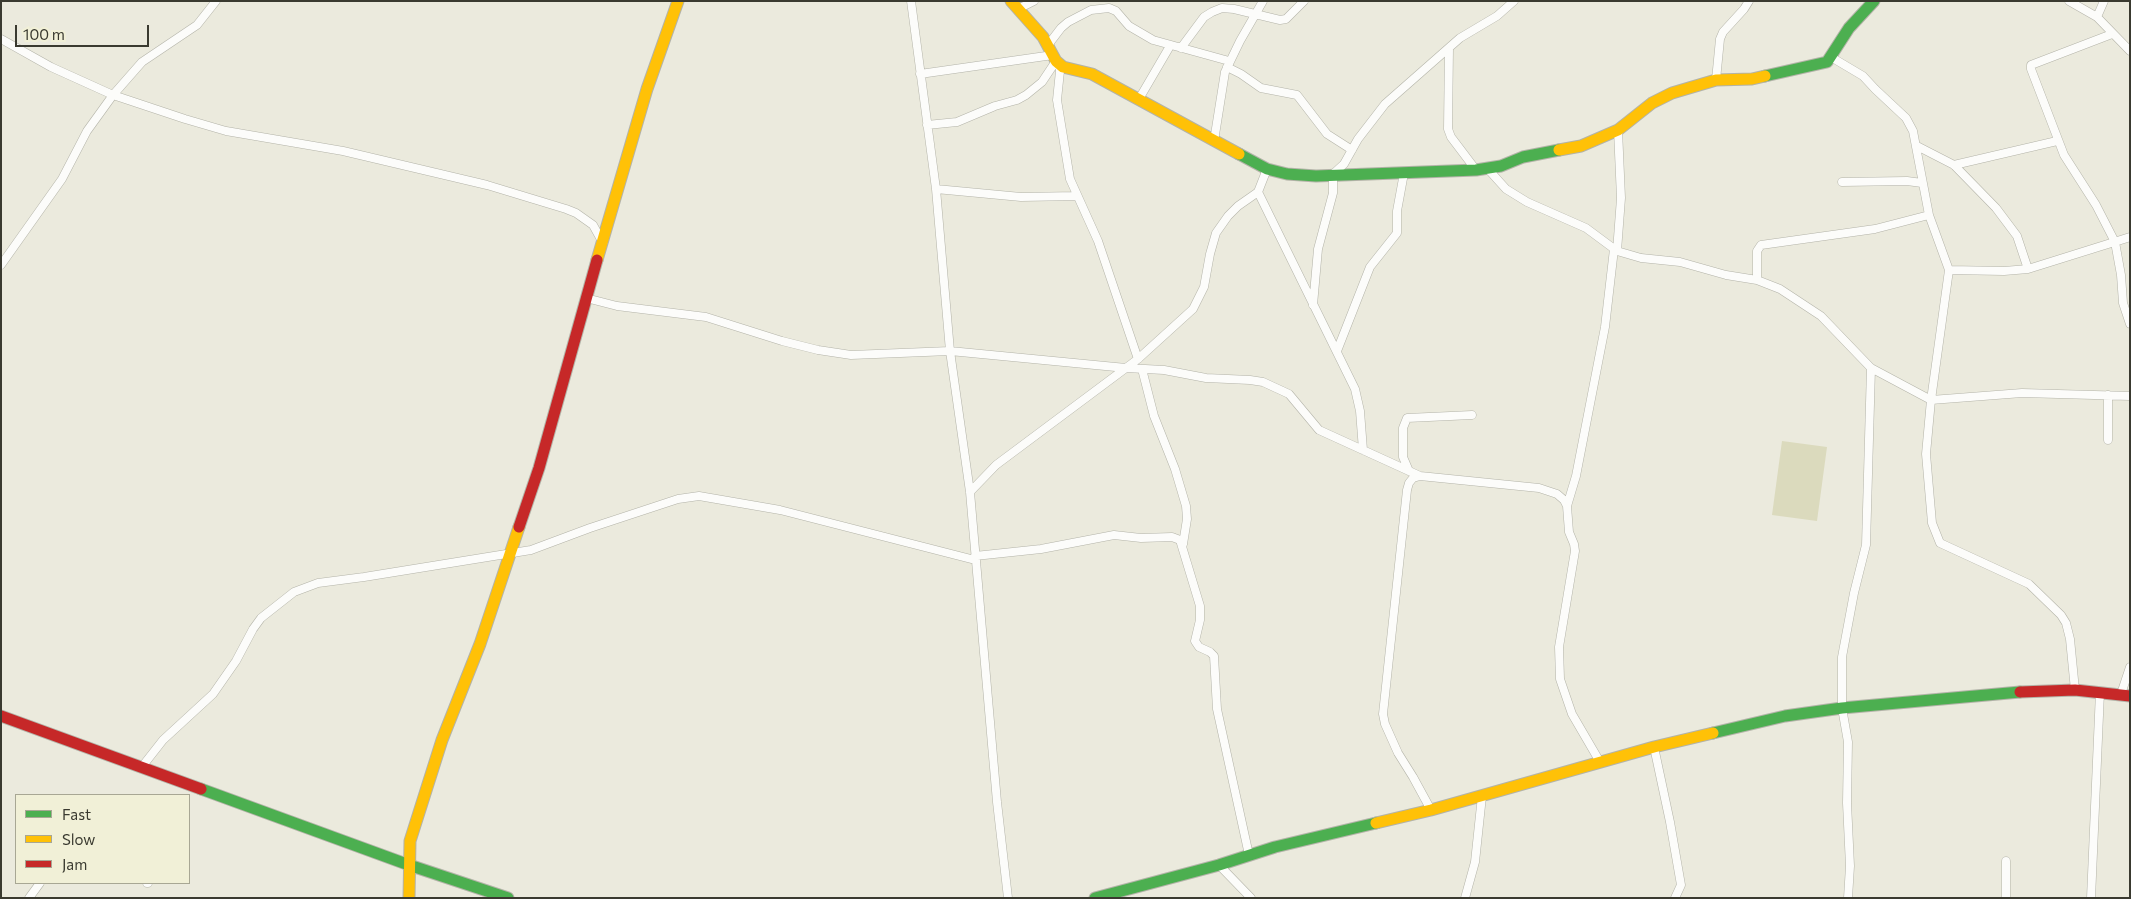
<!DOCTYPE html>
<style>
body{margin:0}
#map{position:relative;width:2131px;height:899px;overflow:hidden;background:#ebeadd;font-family:Commissioner,sans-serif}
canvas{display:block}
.frame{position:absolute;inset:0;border:2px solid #3a3a30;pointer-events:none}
.legend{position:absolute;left:15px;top:794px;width:175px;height:90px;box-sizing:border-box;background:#f1f0d7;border:1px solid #a8a794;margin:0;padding:6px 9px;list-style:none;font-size:15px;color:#3a3a30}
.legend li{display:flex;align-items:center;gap:10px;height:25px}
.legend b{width:25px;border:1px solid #a8a794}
.scale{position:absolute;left:15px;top:25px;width:134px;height:22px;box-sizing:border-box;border:2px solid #3a3a30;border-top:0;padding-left:6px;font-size:15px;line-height:18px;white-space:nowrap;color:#3a3a30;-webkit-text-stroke:4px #f1f0d7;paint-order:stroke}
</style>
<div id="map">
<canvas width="2131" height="899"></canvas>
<div class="frame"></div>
<ul class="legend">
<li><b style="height:6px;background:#4caf50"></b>Fast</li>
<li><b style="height:6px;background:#ffc107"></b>Slow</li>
<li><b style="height:6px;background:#c62828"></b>Jam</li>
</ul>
<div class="scale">100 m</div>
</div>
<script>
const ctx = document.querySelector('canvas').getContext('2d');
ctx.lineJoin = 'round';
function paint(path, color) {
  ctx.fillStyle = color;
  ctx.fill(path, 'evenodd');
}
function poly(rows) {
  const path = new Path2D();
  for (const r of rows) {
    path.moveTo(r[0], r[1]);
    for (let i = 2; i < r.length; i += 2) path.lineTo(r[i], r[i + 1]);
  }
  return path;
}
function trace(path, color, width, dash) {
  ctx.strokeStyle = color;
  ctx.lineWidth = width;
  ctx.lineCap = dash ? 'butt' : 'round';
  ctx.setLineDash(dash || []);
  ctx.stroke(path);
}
const green = poly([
 [1782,441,1827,447,1817,521,1772,515]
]);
const street = poly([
 [911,1,936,189,950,351,970,492,997,802,1008,898],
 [2069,1,2097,17,2130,51],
 [1018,9,1034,1],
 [2097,17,2104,1],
 [2112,34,2031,65,2031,69,2064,155,2096,205,2115,242,2121,275,2123,303,2130,324],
 [1,39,51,67,113,95,185,119,226,131,343,151,487,185,566,209,576,213,593,225,603,243],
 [1048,45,1061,28,1068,22,1091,10,1109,8,1116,11,1129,26,1153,40,1229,61],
 [1181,48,1204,17,1212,12,1222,8,1234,9,1280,20,1286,19,1304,1],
 [1449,48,1448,129,1451,137,1476,170],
 [1831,57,1863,76,1875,89,1906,118,1913,131,1929,215,1949,270,1931,400,1926,454,1932,523,1940,543,2029,584,2061,615,2066,623,2070,639,2075,690],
 [1059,64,1060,71,1057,100,1070,179,1098,241,1138,359],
 [1227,67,1241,74,1261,88,1297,95,1327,134,1352,150],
 [920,74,1053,55],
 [1716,80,1720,39,1723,32,1744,9,1749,1],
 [1139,99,1170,46],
 [927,125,957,122,995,106,1017,100,1026,95,1042,82,1056,61],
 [1214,141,1225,72,1240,41,1263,1],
 [1917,146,1954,165,1996,208,2017,236,2028,269],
 [1954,165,2057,141],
 [1487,168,1506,189,1527,202,1586,228,1617,251,1641,258,1680,262,1726,275,1757,280,1780,289,1821,316,1871,368,1931,400,2022,393,2130,396],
 [1842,182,1907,181,1922,183],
 [936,189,1021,197,1077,196],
 [1258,192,1355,389,1360,411,1363,450],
 [1617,251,1621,198,1618,130],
 [1,265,62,179,87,131,113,95,142,62,197,25,216,1],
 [1949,270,2004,271,2028,269,2130,237],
 [1757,280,1757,251,1761,245,1875,229,1929,215],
 [586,298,617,306,706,317,782,341,818,350,851,355,950,351,1126,368,1164,370,1206,378,1250,380,1263,382,1289,394,1319,430,1420,476],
 [1313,305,1318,249,1333,193,1333,174,1344,164,1358,139,1385,104,1460,38,1497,16,1514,1],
 [1337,351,1370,267,1397,233,1397,211,1404,173],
 [1142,369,1154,416,1175,469,1186,506,1187,519,1183,544],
 [2108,395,2108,440],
 [1409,471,1403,457,1403,428,1407,418,1472,415],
 [970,492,996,465,1138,359,1193,309,1204,287,1210,254,1216,233,1228,216,1238,206,1258,192,1267,169],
 [1567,506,1576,476,1605,327,1614,249],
 [975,556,1041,549,1114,535,1141,538,1172,537,1180,540,1200,606,1200,620,1195,641,1199,647,1210,652,1214,656,1217,709,1249,855],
 [2121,694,2130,667],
 [1654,747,1670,822,1681,885,1675,898],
 [141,768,163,740,213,694,236,661,253,629,261,618,294,592,318,583,364,577,531,550,590,528,678,499,699,496,780,510,975,560],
 [1431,810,1413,777,1398,753,1385,724,1383,714,1407,490,1409,483,1413,478,1420,476,1539,488,1557,494,1564,500,1567,506,1569,532,1574,544,1575,551,1559,647,1560,679,1572,714,1600,762],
 [1219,865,1251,898],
 [147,883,148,883],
 [29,898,40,883],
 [1465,898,1475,862,1482,796],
 [1848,898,1850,866,1847,803,1848,742,1842,708,1842,657,1854,593,1866,545,1871,368],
 [2006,898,2006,861],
 [2091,898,2100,692]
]);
const fast = poly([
 [1765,76,1827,62,1849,28,1874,1],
 [1239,154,1267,169,1287,174,1316,176,1476,170,1501,166,1523,157,1559,150],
 [1713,733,1785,716,1842,708,2020,692],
 [201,789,409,865,508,898],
 [1095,898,1219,865,1275,847,1376,823]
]);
const slow = poly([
 [1011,1,1043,37,1056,61,1063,67,1092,74,1239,154],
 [1559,150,1581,146,1618,130,1652,103,1672,93,1716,80,1752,79,1765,76],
 [597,260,647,89,678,1],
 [1376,823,1431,810,1654,747,1713,733],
 [409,898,410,841,442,740,480,644,519,527]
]);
const jam = poly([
 [519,527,539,468,597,260],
 [2020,692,2075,690,2130,696],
 [1,716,201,789]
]);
paint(green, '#dbdabd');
trace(street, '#b3b3a8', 9);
trace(fast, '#b3b3a8', 13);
trace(slow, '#b3b3a8', 13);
trace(jam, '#b3b3a8', 13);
trace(street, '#fcfcfa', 8);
trace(fast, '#4caf50', 11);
trace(slow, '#ffc107', 11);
trace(jam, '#c62828', 11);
</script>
